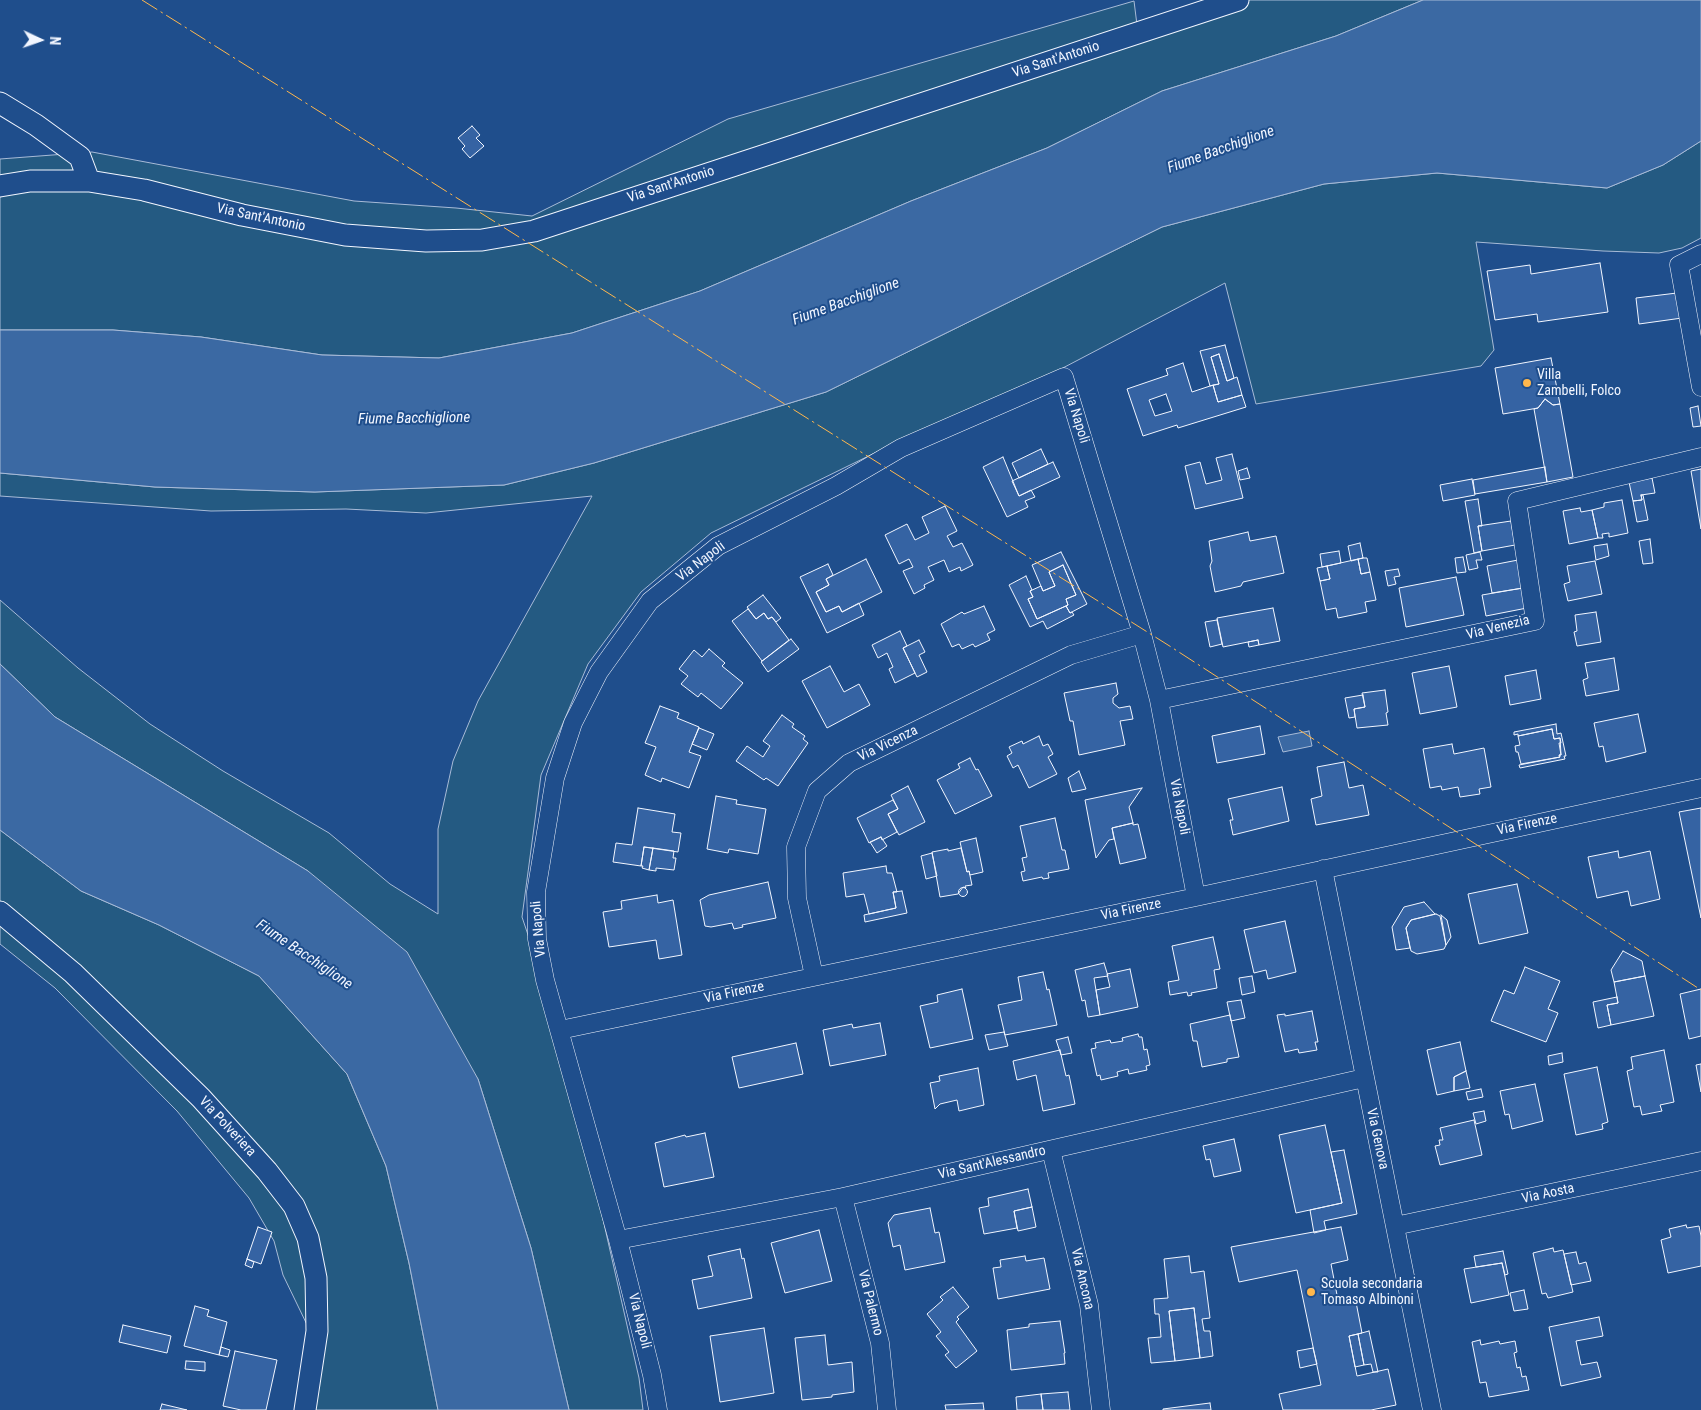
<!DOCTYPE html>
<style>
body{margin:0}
#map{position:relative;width:1701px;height:1410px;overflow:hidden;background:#1f4e8c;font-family:"Roboto Condensed",sans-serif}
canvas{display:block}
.north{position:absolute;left:15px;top:15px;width:50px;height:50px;-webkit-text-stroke:4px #1f4e8c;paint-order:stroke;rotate:93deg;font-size:14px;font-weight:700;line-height:20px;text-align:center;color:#f2f6ff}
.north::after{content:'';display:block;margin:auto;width:18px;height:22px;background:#f2f6ff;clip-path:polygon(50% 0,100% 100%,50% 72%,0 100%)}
</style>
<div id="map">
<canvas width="1701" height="1410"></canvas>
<div class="north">N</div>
</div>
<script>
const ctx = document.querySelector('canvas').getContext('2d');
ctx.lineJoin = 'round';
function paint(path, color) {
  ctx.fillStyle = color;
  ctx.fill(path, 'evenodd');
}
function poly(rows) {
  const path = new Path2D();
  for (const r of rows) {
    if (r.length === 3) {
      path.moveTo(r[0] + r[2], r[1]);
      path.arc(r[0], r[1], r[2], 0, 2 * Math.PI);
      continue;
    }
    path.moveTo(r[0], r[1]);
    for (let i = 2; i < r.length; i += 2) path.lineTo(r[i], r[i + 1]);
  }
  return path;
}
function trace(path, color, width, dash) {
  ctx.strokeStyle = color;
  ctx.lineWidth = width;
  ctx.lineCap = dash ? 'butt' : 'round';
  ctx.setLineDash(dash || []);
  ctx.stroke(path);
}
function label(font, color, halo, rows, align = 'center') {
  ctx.font = font + ' "Roboto Condensed",sans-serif';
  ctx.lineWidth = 4;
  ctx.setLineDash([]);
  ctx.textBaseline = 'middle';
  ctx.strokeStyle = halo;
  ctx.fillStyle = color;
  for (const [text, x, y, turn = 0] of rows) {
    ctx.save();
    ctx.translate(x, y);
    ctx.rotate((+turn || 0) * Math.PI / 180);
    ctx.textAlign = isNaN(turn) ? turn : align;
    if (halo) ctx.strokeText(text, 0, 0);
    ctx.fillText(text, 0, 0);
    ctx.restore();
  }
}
const green = poly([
 [1242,0,1423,0,1336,36,1162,91,1047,148,911,201,700,291,572,333,439,358,322,355,201,337,113,330,0,330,0,159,92,152,354,201,456,208,532,216,728,119,1134,1,1138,33,1242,0],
 [1701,141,1701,238,1682,248,1659,253,1603,251,1476,242,1494,350,1481,366,1256,404,1225,283,1059,370,891,445,711,533,641,592,588,664,541,775,522,917,560,1030,639,1378,643,1410,569,1410,531,1248,478,1079,308,871,55,717,0,664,0,600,78,668,150,724,223,771,329,833,390,884,438,914,438,829,453,761,478,701,592,496,426,513,346,509,211,511,0,496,0,473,155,487,314,492,504,485,594,463,826,392,1162,227,1324,184,1437,173,1607,188,1663,165,1701,141],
 [0,830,81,891,159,925,259,976,347,1074,386,1166,409,1263,438,1410,298,1410,311,1333,283,1275,274,1241,249,1198,177,1111,55,988,0,944,0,830]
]);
const water = poly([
 [1423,0,1701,0,1701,141,1663,165,1607,188,1437,173,1324,184,1162,227,826,392,594,463,504,485,315,492,155,487,0,473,0,330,113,330,201,337,322,355,439,358,572,333,700,291,911,201,1047,148,1162,91,1336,36,1423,0],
 [0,664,55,717,308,871,407,952,478,1079,531,1248,569,1410,438,1410,409,1263,386,1166,347,1074,259,976,159,925,81,891,0,830,0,664],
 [1309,731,1312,746,1283,752,1278,737,1309,731]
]);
const building = poly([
 [472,126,480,135,476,138,484,146,470,158,462,149,465,146,458,138,472,126],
 [1600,263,1608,312,1538,322,1537,314,1495,320,1487,271,1530,265,1531,274,1600,263],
 [1677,293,1682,318,1639,324,1636,298,1677,293],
 [1225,345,1234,378,1227,381,1219,354,1211,357,1219,384,1210,386,1200,351,1225,345],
 [1219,354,1227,381,1237,377,1242,395,1218,402,1213,385,1219,384,1211,357,1219,354],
 [1551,358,1560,404,1553,405,1545,399,1538,408,1503,414,1495,368,1551,358],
 [1183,363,1192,392,1213,385,1218,402,1242,395,1246,407,1178,428,1177,425,1143,436,1127,389,1168,375,1166,369,1183,363],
 [1166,394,1172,411,1155,416,1149,400,1166,394],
 [1545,399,1553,405,1560,404,1573,477,1547,482,1534,409,1538,408,1545,399],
 [1698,406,1701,426,1693,427,1690,408,1698,406],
 [1041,449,1048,464,1019,478,1012,463,1041,449],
 [1232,454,1243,498,1195,509,1185,466,1200,462,1206,484,1222,480,1216,458,1232,454],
 [1003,457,1019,496,1031,490,1035,497,1025,501,1028,507,1007,517,983,467,1003,457],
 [1053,462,1060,477,1019,496,1012,481,1053,462],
 [1545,467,1547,482,1475,494,1473,480,1545,467],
 [1247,468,1250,478,1240,480,1238,471,1247,468],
 [1701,469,1701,529,1691,471,1701,469],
 [1652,478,1655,493,1641,495,1642,500,1633,501,1629,482,1652,478],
 [1472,479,1475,495,1443,501,1440,485,1472,479],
 [1641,495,1643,495,1648,520,1637,522,1633,501,1642,500,1641,495],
 [1478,499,1482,526,1478,526,1482,551,1474,553,1465,501,1478,499],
 [1622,500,1628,533,1609,537,1609,533,1602,534,1603,538,1598,538,1592,510,1604,507,1604,503,1622,500],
 [945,506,957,531,947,536,953,547,962,543,973,565,961,571,960,567,949,572,944,560,928,567,934,580,924,585,925,588,914,594,903,571,913,567,909,559,899,564,885,535,907,524,915,540,929,533,922,517,945,506],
 [1580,508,1581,512,1592,510,1598,538,1569,544,1563,511,1580,508],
 [1511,521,1515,545,1482,551,1478,526,1511,521],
 [1248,532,1250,541,1276,536,1284,573,1243,582,1241,586,1215,592,1210,566,1212,561,1209,541,1248,532],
 [1650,539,1653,563,1643,564,1639,541,1650,539],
 [1360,543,1363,558,1351,561,1348,546,1360,543],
 [1607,544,1609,556,1596,560,1594,546,1607,544],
 [1339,551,1341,563,1322,567,1320,554,1339,551],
 [1061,552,1087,604,1070,613,1066,606,1068,605,1066,599,1076,595,1063,565,1049,572,1055,586,1043,591,1032,565,1061,552],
 [1480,552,1482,560,1476,560,1478,568,1469,570,1466,555,1480,552],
 [1463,557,1466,572,1457,573,1455,558,1463,557],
 [1363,558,1367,558,1370,572,1361,574,1358,559,1363,558],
 [866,559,882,592,842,612,839,606,826,612,816,592,829,585,826,579,866,559],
 [1358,559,1361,574,1370,572,1376,600,1365,602,1367,612,1338,618,1336,608,1326,610,1320,581,1330,579,1327,566,1358,559],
 [1518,560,1523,588,1492,593,1487,566,1518,560],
 [1595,561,1602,594,1568,601,1564,584,1570,582,1567,566,1595,561],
 [828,564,833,575,826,579,829,585,816,592,826,612,839,606,842,612,859,603,864,615,827,633,800,577,828,564],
 [1063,565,1076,595,1066,599,1068,605,1037,619,1028,599,1033,597,1030,591,1041,586,1043,591,1055,586,1049,572,1063,565],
 [1327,566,1330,579,1320,581,1317,568,1327,566],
 [1398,569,1400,576,1394,577,1396,584,1388,586,1385,571,1398,569],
 [1026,576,1032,590,1030,591,1033,597,1028,599,1037,619,1066,606,1070,613,1072,612,1074,615,1047,629,1043,621,1030,627,1009,585,1026,576],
 [1456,577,1464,615,1406,627,1399,588,1456,577],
 [1523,588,1527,608,1486,616,1482,595,1523,588],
 [763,595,781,618,776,622,772,617,768,619,764,613,756,619,747,607,763,595],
 [984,606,995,630,987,634,990,640,975,647,973,644,962,649,959,644,952,647,941,624,962,612,964,614,984,606],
 [1273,608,1280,641,1259,645,1258,640,1223,647,1217,618,1273,608],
 [748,609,756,619,764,613,768,619,772,617,789,640,762,661,732,621,748,609],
 [1596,612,1601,642,1577,646,1574,632,1577,631,1575,615,1596,612],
 [1217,620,1222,644,1210,647,1205,622,1217,620],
 [900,631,907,646,903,648,915,673,895,683,889,669,893,667,887,653,878,658,872,645,900,631],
 [791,639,799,649,768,672,761,662,791,639],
 [919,640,925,652,919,655,927,672,917,677,903,648,919,640],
 [1258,640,1259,645,1249,647,1248,642,1258,640],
 [709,649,725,663,722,666,743,683,721,709,701,693,698,697,681,684,688,676,679,669,694,650,702,657,709,649],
 [1614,658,1619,690,1586,696,1583,680,1588,678,1585,663,1614,658],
 [830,666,844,692,859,684,870,705,827,728,802,681,830,666],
 [1449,666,1457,707,1420,714,1412,673,1449,666],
 [1536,670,1541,699,1510,705,1505,676,1536,670],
 [1116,683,1118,694,1113,698,1113,703,1119,708,1130,706,1133,719,1120,721,1125,745,1079,755,1073,721,1070,721,1064,693,1116,683],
 [1385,690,1388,712,1386,713,1388,725,1357,728,1354,709,1365,707,1362,693,1385,690],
 [1363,695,1365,707,1354,709,1355,717,1349,718,1345,698,1363,695],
 [660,706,679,713,677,718,699,727,689,752,701,756,689,788,662,778,661,782,645,775,656,747,645,743,660,706],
 [1638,714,1646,752,1606,762,1603,746,1599,747,1594,723,1638,714],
 [782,715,794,724,792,727,805,736,803,739,808,743,778,786,766,778,764,780,736,761,747,746,763,757,770,746,763,741,782,715],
 [1556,724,1557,734,1561,733,1566,756,1564,756,1565,759,1520,768,1519,765,1560,757,1559,755,1561,755,1559,743,1561,743,1560,738,1554,739,1552,729,1518,736,1518,734,1514,735,1514,732,1556,724],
 [1260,726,1265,754,1217,763,1212,736,1260,726],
 [699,728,714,734,707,750,692,744,699,728],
 [1552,729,1554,739,1560,738,1561,755,1559,755,1560,757,1521,764,1518,752,1516,752,1515,746,1520,745,1518,736,1552,729],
 [1039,736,1043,746,1048,744,1053,754,1048,757,1057,774,1029,788,1018,765,1013,768,1007,756,1012,753,1009,747,1022,741,1023,744,1039,736],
 [1452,744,1454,754,1484,748,1491,787,1479,789,1480,794,1460,797,1458,787,1442,790,1441,786,1430,788,1423,749,1452,744],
 [970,758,976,770,978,769,992,796,955,814,937,780,960,768,958,764,970,758],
 [1344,762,1349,788,1363,785,1369,815,1316,825,1311,799,1322,796,1317,767,1344,762],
 [1079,771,1086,789,1072,792,1068,778,1079,771],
 [908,786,925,822,899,835,888,814,898,809,891,795,908,786],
 [1282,787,1289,821,1233,835,1230,820,1233,820,1228,799,1282,787],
 [1142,788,1129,807,1133,823,1112,828,1114,839,1109,840,1096,858,1085,800,1142,788],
 [716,796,737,800,736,804,766,809,758,854,729,849,728,853,707,849,716,796],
 [893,800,898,809,888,814,897,832,882,840,881,837,869,843,857,818,893,800],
 [638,808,675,814,672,832,681,833,678,852,644,847,641,866,613,862,616,843,632,845,638,808],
 [1701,808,1701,918,1679,812,1701,808],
 [1055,818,1062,850,1065,850,1069,869,1048,873,1049,878,1043,879,1042,877,1023,881,1021,872,1025,871,1022,858,1027,857,1020,826,1055,818],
 [1133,823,1133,825,1138,824,1146,858,1120,864,1112,828,1133,823],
 [881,837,887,846,877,853,870,842,881,837],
 [976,838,983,872,970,875,969,871,967,872,960,842,976,838],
 [644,847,653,848,649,870,642,868,643,866,641,866,644,847],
 [653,848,674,851,673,858,676,858,674,870,656,868,656,871,649,870,653,848],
 [961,848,967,872,969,871,972,885,965,886,966,888,963,887,958,894,940,897,932,852,948,849,948,851,961,848],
 [1618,851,1619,858,1650,851,1660,899,1631,906,1628,891,1597,898,1588,857,1618,851],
 [932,853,937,876,926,879,921,856,932,853],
 [886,866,887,873,892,873,897,892,893,892,896,908,869,914,864,894,846,897,843,873,886,866],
 [768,882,776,918,742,925,743,927,734,929,732,923,711,927,705,926,700,900,709,895,768,882],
 [1517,884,1528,933,1479,944,1468,894,1517,884],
 [963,892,4.5],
 [902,891,907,913,865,922,864,915,896,908,893,892,902,891],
 [657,895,658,903,673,900,682,955,659,959,656,940,609,947,603,912,622,909,621,901,657,895],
 [1424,902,1435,914,1411,920,1406,928,1410,948,1396,950,1392,927,1404,907,1424,902],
 [1436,914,1440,916,1446,945,1444,949,1417,954,1411,951,1406,928,1411,920,1436,914],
 [1441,915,1447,920,1451,937,1446,945,1441,915],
 [1285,921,1296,972,1268,979,1266,970,1254,973,1244,930,1285,921],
 [1213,937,1220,969,1214,970,1217,988,1191,993,1192,995,1188,996,1187,992,1170,995,1168,982,1179,980,1172,946,1213,937],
 [1623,951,1642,961,1645,976,1614,982,1611,970,1623,951],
 [1104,963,1108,976,1094,978,1100,1015,1088,1017,1085,1000,1082,1001,1075,970,1104,963],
 [1525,967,1560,981,1548,1009,1558,1013,1546,1042,1491,1021,1504,990,1514,994,1525,967],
 [1130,969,1138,1007,1100,1015,1096,990,1110,987,1107,974,1130,969],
 [1043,972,1047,990,1049,989,1057,1025,1005,1035,998,1005,1022,1000,1018,977,1043,972],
 [1252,976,1255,992,1242,995,1239,978,1252,976],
 [1645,976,1654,1016,1611,1025,1607,1005,1618,1003,1614,982,1645,976],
 [962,989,973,1039,930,1048,920,1006,938,1002,937,995,962,989],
 [1701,989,1701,1036,1689,1039,1680,994,1701,989],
 [1617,997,1618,1003,1607,1005,1611,1025,1598,1028,1593,1002,1617,997],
 [1241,1000,1245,1018,1231,1021,1227,1002,1241,1000],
 [1312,1011,1318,1042,1315,1042,1317,1050,1299,1053,1298,1049,1285,1052,1277,1015,1285,1014,1285,1016,1312,1011],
 [1230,1015,1239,1057,1227,1059,1227,1062,1202,1067,1197,1041,1193,1041,1190,1024,1230,1015],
 [880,1023,886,1055,830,1066,823,1030,852,1024,853,1028,880,1023],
 [1004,1032,1008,1046,989,1050,985,1035,1004,1032],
 [1138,1034,1139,1037,1142,1037,1144,1050,1147,1049,1150,1065,1146,1066,1147,1070,1129,1074,1128,1069,1117,1072,1118,1076,1101,1080,1100,1075,1097,1076,1091,1049,1096,1048,1095,1043,1110,1040,1111,1043,1123,1041,1122,1038,1138,1034],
 [1068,1037,1072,1053,1061,1055,1056,1040,1068,1037],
 [1460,1042,1466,1071,1454,1077,1454,1091,1437,1095,1427,1050,1460,1042],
 [796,1043,803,1074,739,1088,732,1057,796,1043],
 [1060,1050,1066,1076,1069,1075,1075,1104,1043,1111,1036,1075,1017,1080,1013,1061,1060,1050],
 [1664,1050,1674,1102,1660,1105,1662,1111,1642,1115,1640,1106,1634,1107,1627,1071,1633,1069,1631,1057,1664,1050],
 [1562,1053,1563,1062,1549,1065,1548,1056,1562,1053],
 [1701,1064,1701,1092,1696,1065,1701,1064],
 [1597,1067,1608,1122,1602,1124,1603,1129,1576,1135,1564,1074,1597,1067],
 [978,1068,984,1105,959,1111,957,1100,940,1104,935,1109,930,1083,940,1081,939,1076,978,1068],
 [1466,1071,1470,1088,1454,1091,1454,1077,1466,1071],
 [1535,1084,1543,1121,1512,1129,1509,1114,1505,1115,1500,1091,1535,1084],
 [1481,1089,1483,1097,1468,1100,1466,1092,1481,1089],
 [1484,1111,1486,1121,1476,1124,1473,1113,1484,1111],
 [1474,1120,1482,1155,1440,1165,1435,1146,1440,1145,1439,1140,1443,1140,1440,1128,1474,1120],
 [1325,1125,1342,1203,1296,1213,1279,1135,1325,1125],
 [705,1133,714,1177,664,1187,655,1143,685,1135,686,1137,705,1133],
 [1234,1139,1241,1171,1214,1177,1210,1159,1206,1160,1203,1146,1234,1139],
 [1344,1150,1357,1214,1324,1221,1326,1230,1314,1233,1310,1210,1342,1203,1331,1152,1344,1150],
 [1028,1189,1032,1207,1014,1211,1017,1228,984,1234,979,1208,989,1206,988,1198,1028,1189],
 [1032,1207,1036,1227,1018,1231,1014,1211,1032,1207],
 [930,1208,935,1233,939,1232,945,1262,905,1270,900,1245,893,1247,888,1223,894,1215,930,1208],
 [1686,1225,1687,1228,1699,1226,1701,1236,1701,1266,1668,1273,1661,1240,1671,1237,1669,1229,1686,1225],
 [258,1227,272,1232,261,1264,247,1259,258,1227],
 [1341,1227,1348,1260,1331,1264,1338,1300,1355,1297,1362,1333,1349,1336,1357,1376,1388,1369,1396,1405,1371,1410,1283,1410,1279,1394,1321,1385,1297,1270,1239,1282,1231,1247,1341,1227],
 [819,1230,832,1281,785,1293,771,1243,819,1230],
 [1553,1248,1554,1252,1563,1250,1573,1292,1548,1298,1546,1293,1542,1294,1533,1253,1553,1248],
 [740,1249,742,1259,744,1258,752,1298,698,1309,692,1280,713,1276,708,1256,740,1249],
 [1503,1251,1508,1274,1505,1275,1502,1263,1476,1267,1474,1256,1503,1251],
 [1576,1252,1579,1264,1586,1262,1591,1281,1571,1285,1564,1254,1576,1252],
 [1025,1256,1026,1261,1044,1258,1050,1289,998,1299,993,1268,1001,1267,1000,1260,1025,1256],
 [1189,1256,1191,1273,1204,1271,1210,1318,1202,1319,1204,1331,1210,1331,1213,1356,1200,1358,1194,1308,1169,1311,1175,1361,1151,1363,1148,1338,1161,1337,1159,1314,1155,1314,1154,1299,1168,1298,1164,1259,1189,1256],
 [247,1259,254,1262,252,1268,245,1265,247,1259],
 [1502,1263,1509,1295,1471,1303,1464,1269,1502,1263],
 [953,1287,969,1307,957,1317,959,1319,956,1322,977,1351,956,1368,945,1355,949,1352,936,1336,941,1332,927,1314,943,1300,940,1297,953,1287],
 [1524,1290,1528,1309,1514,1311,1510,1293,1524,1290],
 [195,1306,209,1310,207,1316,227,1322,219,1355,184,1346,195,1306],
 [1194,1308,1200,1358,1175,1361,1169,1311,1194,1308],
 [1599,1317,1603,1336,1576,1341,1581,1365,1597,1362,1601,1377,1561,1386,1549,1327,1599,1317],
 [1060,1321,1065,1353,1064,1353,1065,1364,1011,1370,1007,1330,1029,1327,1029,1324,1060,1321],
 [123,1325,171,1336,167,1353,119,1342,123,1325],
 [764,1328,774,1393,720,1402,710,1336,764,1328],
 [1369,1331,1378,1372,1373,1372,1371,1364,1364,1365,1358,1334,1369,1331],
 [1358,1334,1364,1365,1355,1367,1349,1336,1358,1334],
 [825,1335,828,1365,852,1362,854,1392,832,1395,832,1397,802,1400,795,1338,825,1335],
 [1480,1340,1481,1345,1499,1341,1500,1344,1515,1341,1517,1352,1514,1353,1517,1368,1520,1367,1522,1377,1526,1376,1529,1390,1489,1397,1486,1382,1480,1383,1472,1342,1480,1340],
 [221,1347,230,1350,228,1357,219,1355,221,1347],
 [1313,1348,1317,1364,1300,1368,1297,1351,1313,1348],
 [235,1351,277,1360,266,1410,241,1410,223,1406,235,1351],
 [186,1361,205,1362,205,1371,185,1369,186,1361],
 [1068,1392,1070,1410,1043,1410,1041,1394,1068,1392],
 [1041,1394,1043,1410,1017,1410,1016,1397,1041,1394],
 [983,1403,984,1410,946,1410,945,1405,983,1403],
 [1210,1403,1211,1410,1163,1410,1163,1409,1210,1403],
 [162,1404,187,1410,160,1410,162,1404]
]);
const minor = poly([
 [1701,254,1679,265,1701,387],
 [1159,700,1535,621,1517,501,1701,457],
 [1323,869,1432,1410],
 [814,976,797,898,796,847,817,791,849,763,1071,655,1142,634],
 [560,1030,1196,897,1701,788],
 [1051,1150,1089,1305,1101,1410],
 [843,1197,880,1343,887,1410],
 [1395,1226,1701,1161],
 [618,1240,843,1197,1364,1078],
 [658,1410,652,1375,618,1240,545,980,537,939,536,892,555,778,573,723,599,672,650,601,718,546,836,486,901,448,1064,377,1142,634,1159,700,1196,897]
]);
const tertiary = poly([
 [0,103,36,125,80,157,89,181],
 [0,186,30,181,89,181,144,190,242,215,345,235,426,241,482,240,534,231,1238,0],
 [0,912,73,973,201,1098,267,1171,294,1206,308,1238,316,1278,317,1331,305,1410]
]);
const power = poly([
 [142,0,1168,645,1701,990]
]);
const markers = [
 [1527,383,5,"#ffb74d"],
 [1311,1292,5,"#ffb74d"]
];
const streetNames = [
 ["Via Sant'Antonio",1056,60,-18],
 ["Via Sant'Antonio",671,185,-18],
 ["Via Sant'Antonio",261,218,12],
 ["Via Napoli",1076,416,73],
 ["Via Napoli",701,562,-37],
 ["Via Venezia",1498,628,-14],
 ["Via Vicenza",888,744,-26],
 ["Via Napoli",1179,807,79],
 ["Via Firenze",1527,825,-12],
 ["Via Firenze",1131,910,-12],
 ["Via Napoli",539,929,-95],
 ["Via Firenze",734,993,-12],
 ["Via Polveriera",227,1127,47],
 ["Via Genova",1377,1139,78],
 ["Via Sant'Alessandro",992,1163,-13],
 ["Via Aosta",1548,1194,-12],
 ["Via Ancona",1082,1279,77],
 ["Via Palermo",870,1303,76],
 ["Via Napoli",639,1321,76]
];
const poiNames = [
 ["Villa",1537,375],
 ["Zambelli, Folco",1537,391],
 ["Scuola secondaria",1321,1284],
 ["Tomaso Albinoni",1321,1300]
];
const waterNames = [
 ["Fiume Bacchiglione",1221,150,-20],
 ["Fiume Bacchiglione",846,302,-20],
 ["Fiume Bacchiglione",414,419,-1],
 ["Fiume Bacchiglione",304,955,34]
];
paint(green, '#245a82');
trace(green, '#a8bbd7', 1);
paint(water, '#3b69a3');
trace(water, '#a8bbd7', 1);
paint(building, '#3563a3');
trace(building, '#f2f6ff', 1);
trace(minor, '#f2f6ff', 19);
trace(tertiary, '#f2f6ff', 23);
trace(minor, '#1f4e8c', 18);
trace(tertiary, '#1f4e8c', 21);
trace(power, '#ffb74d', 1, [18, 4, 2.5, 4]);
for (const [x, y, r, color] of markers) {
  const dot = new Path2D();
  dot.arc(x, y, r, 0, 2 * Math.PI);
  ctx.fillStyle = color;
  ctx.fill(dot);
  trace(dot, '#1f4e8c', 2);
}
label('14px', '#f2f6ff', '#1f4e8c', streetNames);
label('14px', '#f2f6ff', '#1f4e8c', poiNames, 'left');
label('italic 15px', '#f2f6ff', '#1f4e8c', waterNames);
</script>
